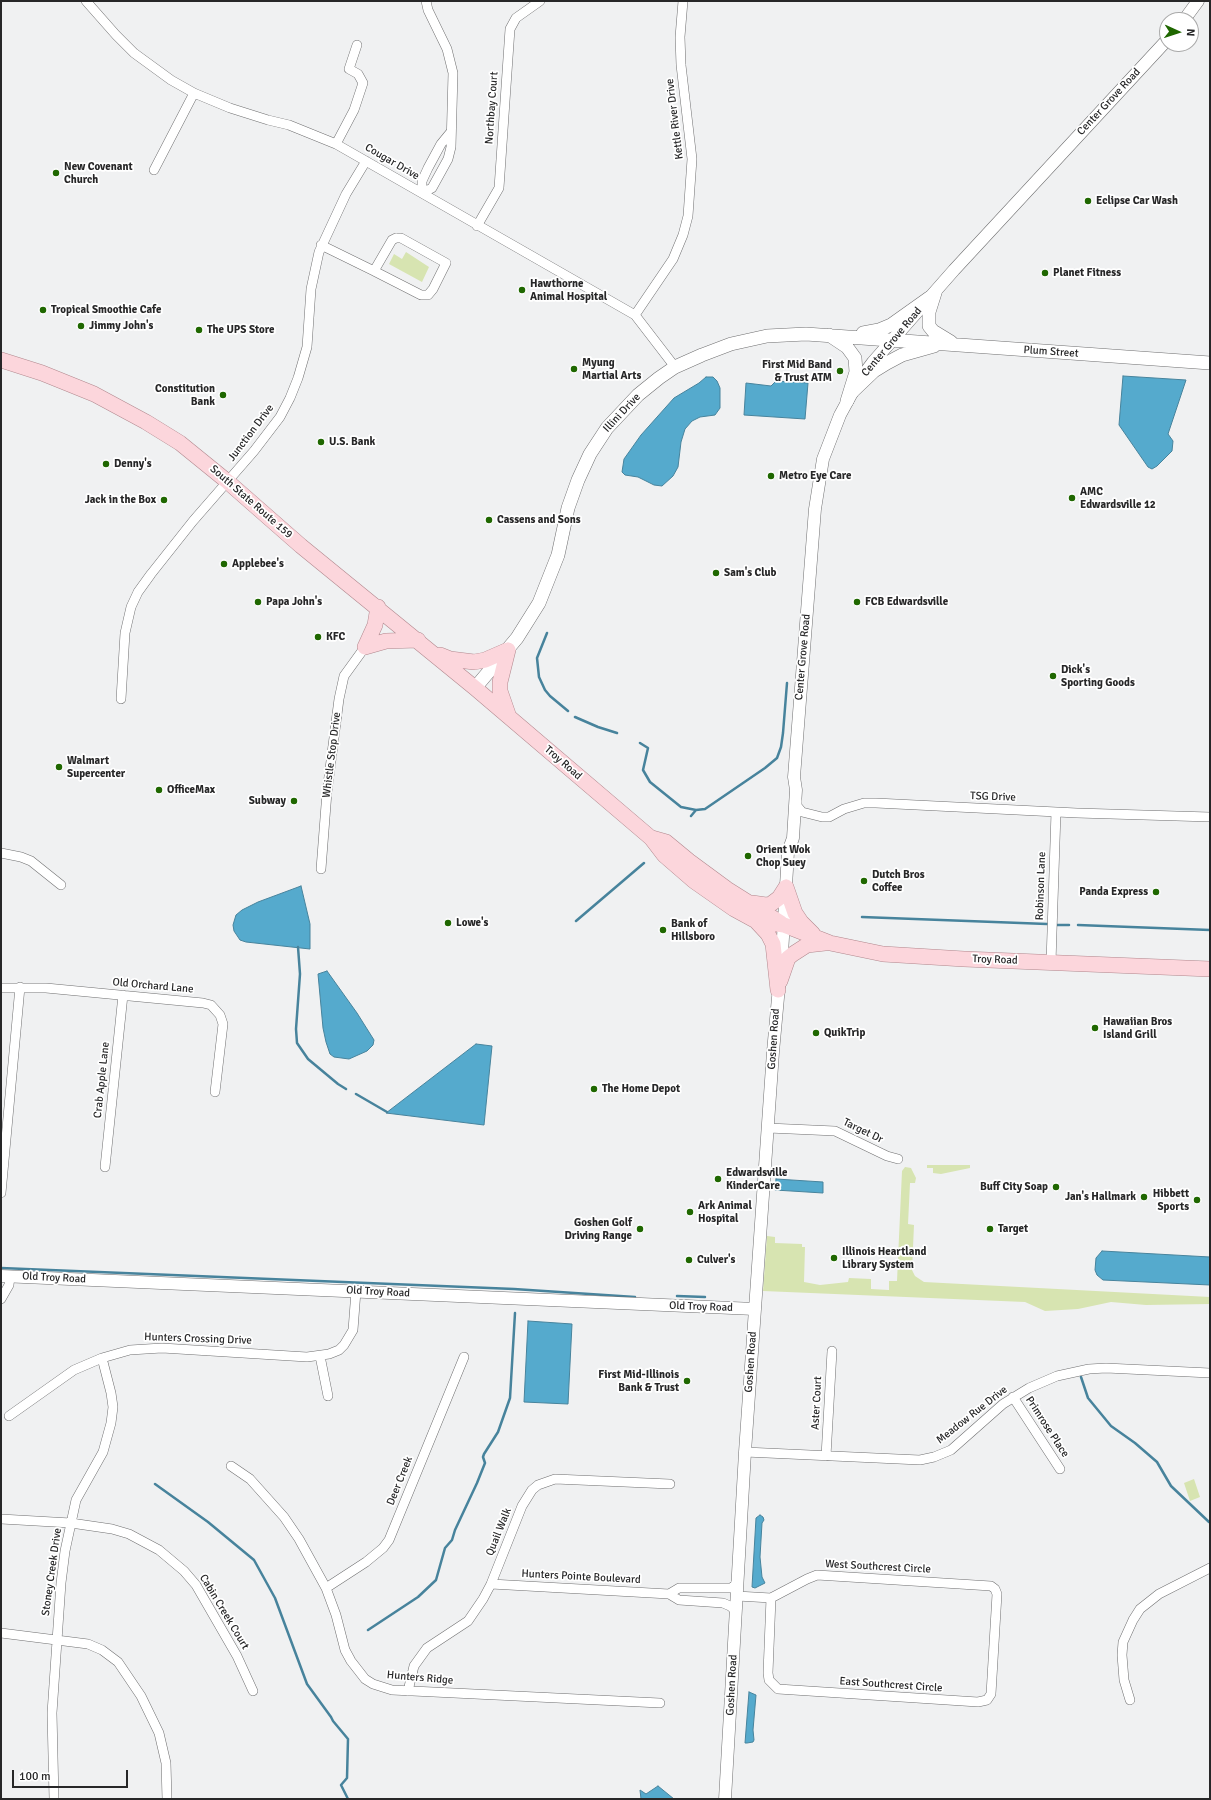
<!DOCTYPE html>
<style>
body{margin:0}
#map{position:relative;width:1211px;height:1800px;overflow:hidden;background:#f0f1f2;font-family:Signika,sans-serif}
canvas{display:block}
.frame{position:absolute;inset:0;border:2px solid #272728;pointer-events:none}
.north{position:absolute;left:1159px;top:12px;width:40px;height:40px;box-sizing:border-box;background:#fff;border:1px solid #a9a9a9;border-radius:50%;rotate:93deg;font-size:11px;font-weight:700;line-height:16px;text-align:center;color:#272728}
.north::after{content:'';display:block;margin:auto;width:14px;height:18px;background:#1f6700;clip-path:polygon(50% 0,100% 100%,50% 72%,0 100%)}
.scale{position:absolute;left:12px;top:1770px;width:116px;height:18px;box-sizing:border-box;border:2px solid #272728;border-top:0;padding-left:5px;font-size:12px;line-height:14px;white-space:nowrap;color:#272728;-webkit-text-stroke:3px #fff;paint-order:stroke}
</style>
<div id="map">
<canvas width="1211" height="1800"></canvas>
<div class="frame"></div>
<div class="north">N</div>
<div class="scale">100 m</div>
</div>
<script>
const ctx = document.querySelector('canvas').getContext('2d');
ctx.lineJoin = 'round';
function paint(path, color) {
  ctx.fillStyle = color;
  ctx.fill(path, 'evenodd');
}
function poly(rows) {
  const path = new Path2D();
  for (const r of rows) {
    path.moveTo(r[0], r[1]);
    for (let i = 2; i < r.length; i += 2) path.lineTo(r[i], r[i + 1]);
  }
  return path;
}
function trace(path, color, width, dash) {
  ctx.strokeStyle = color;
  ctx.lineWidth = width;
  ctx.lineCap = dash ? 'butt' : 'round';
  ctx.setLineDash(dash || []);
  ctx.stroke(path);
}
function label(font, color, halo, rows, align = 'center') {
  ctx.font = font + ' Signika,sans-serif';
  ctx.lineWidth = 3.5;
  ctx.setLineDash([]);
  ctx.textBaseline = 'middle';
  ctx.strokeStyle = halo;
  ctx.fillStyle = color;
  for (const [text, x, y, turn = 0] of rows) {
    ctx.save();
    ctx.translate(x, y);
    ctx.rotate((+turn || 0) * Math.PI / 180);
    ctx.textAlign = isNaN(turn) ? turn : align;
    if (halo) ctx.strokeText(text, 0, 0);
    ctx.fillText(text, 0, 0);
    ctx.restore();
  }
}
const green = poly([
 [406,252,429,267,422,282,389,264,394,254,402,259],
 [927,1165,970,1165,970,1168,941,1174,933,1173,933,1168,927,1168],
 [905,1167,911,1168,916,1178,915,1183,910,1183,908,1224,914,1225,912,1270,915,1276,924,1282,1210,1297,1210,1304,1146,1305,1111,1302,1078,1309,1045,1311,1025,1302,763,1291,767,1236,775,1237,775,1243,802,1244,802,1247,805,1247,804,1282,820,1285,848,1282,849,1278,871,1279,871,1289,889,1290,889,1281,897,1281,902,1171],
 [1194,1479,1200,1497,1190,1501,1184,1483]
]);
const water = poly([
 [1123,376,1186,380,1168,434,1173,441,1172,451,1157,466,1152,469,1148,467,1119,425,1123,376],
 [706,377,713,377,717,381,720,388,720,408,715,415,700,417,692,421,685,429,681,442,678,467,673,476,662,486,654,485,638,477,625,475,622,472,624,459,641,435,674,398,699,383,706,377],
 [776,381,808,383,805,419,744,415,746,383,771,386,776,381],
 [301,886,310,924,310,949,246,942,240,940,234,931,233,925,236,915,242,910,258,902,301,886],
 [327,971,357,1013,374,1040,373,1045,367,1051,349,1059,334,1057,330,1054,326,1042,323,1028,318,974,327,971],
 [476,1044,492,1046,484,1125,386,1113,476,1044],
 [776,1179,823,1182,823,1193,775,1190,776,1179],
 [1102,1251,1210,1257,1210,1285,1103,1280,1097,1275,1095,1270,1096,1258,1102,1251],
 [528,1321,572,1324,568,1404,524,1402,528,1321],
 [760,1515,763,1517,764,1520,762,1523,760,1557,762,1577,765,1583,755,1588,752,1587,756,1518,760,1515],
 [749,1692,756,1695,753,1730,754,1740,753,1742,747,1743,745,1743,749,1692],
 [658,1786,674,1799,641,1799,640,1790,646,1794,658,1786]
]);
const stream = poly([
 [547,633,537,658,539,677,545,690,550,696,568,711],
 [575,717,598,727,617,733],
 [640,743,648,748,643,770,650,782,681,807,696,810],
 [691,816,696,810,705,809,765,768,777,758,781,747,783,733,787,683],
 [862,917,1047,924],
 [576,921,644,863],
 [1057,925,1069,925],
 [1078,925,1210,930],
 [298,947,300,974,296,1029,297,1043,308,1059,338,1084,346,1089],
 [356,1094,387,1112],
 [1,1268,514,1289,635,1297],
 [677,1296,705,1297],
 [1081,1377,1088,1398,1111,1426,1135,1443,1157,1462,1171,1486,1209,1522],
 [155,1484,208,1522,254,1560,275,1598,307,1684,331,1717,333,1721,348,1739,347,1778,341,1785,348,1799],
 [368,1630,418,1597,436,1580,445,1548,452,1540,455,1530,477,1483,485,1463,483,1457,484,1454,498,1432,510,1398,515,1313]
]);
const minor = poly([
 [86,1,116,35,134,53,171,80,194,93,230,108,268,120,289,125,336,144,635,315,675,367],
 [426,1,428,10,447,49,453,73,451,147,448,159,432,188,422,193,422,181,428,168,441,144,450,133],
 [336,144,354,110,363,83,358,74,349,69,357,45],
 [154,170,194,93],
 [477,226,499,188,510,29,516,18,540,1],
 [396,238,401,238,446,263,433,289,428,295,421,295,374,271,392,240,396,238],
 [321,245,374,271],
 [635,315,673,259,683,235,688,216,692,159,681,65,680,37,683,1],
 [121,699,125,633,131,607,138,592,151,574,193,521,254,451,280,417,290,398,298,378,307,347,311,289,319,252,346,194,366,161],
 [797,801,797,806,802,812,822,817,829,817,844,809,864,803,876,803,1077,813,1210,817],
 [1,853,21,857,31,861,61,885],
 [321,869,327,792,339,699,344,676,365,647],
 [1051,962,1056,812],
 [1,988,46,988,203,1003,211,1005,220,1015,223,1024,215,1092],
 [768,1128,835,1131,887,1156,898,1159],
 [105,1167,123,995],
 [1,1193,20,987],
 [1,1299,9,1285,10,1276],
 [320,1356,328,1396],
 [1013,1397,1060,1469],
 [9,1416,74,1370,102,1358,130,1350,162,1348,307,1357,329,1354,339,1350,344,1345,353,1330,356,1291],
 [745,1452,920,1460,934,1457,951,1450,1003,1404,1029,1388,1057,1376,1089,1369,1106,1368,1210,1373],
 [826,1456,832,1351],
 [231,1466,250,1479,284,1517,299,1539,326,1588,336,1615,345,1650,351,1661,365,1679,373,1684,392,1690,660,1703],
 [1,1519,71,1523,112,1529,129,1534,159,1550,184,1571,196,1585,237,1656,253,1691],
 [491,1584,669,1594,679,1600,723,1603,730,1606,736,1611],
 [326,1588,366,1562,383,1548,389,1540,464,1357],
 [669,1594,679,1588,731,1588,735,1585,738,1578],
 [737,1596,771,1598,807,1579,817,1575,991,1586,995,1589,997,1594,991,1694,987,1700,978,1702,778,1689,769,1680,768,1673,771,1598],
 [1,1633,88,1644,102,1650,118,1662,141,1696,159,1733,166,1763,167,1799],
 [408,1691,414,1666,427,1648,468,1621,483,1599,491,1584,522,1506,532,1490,538,1485,555,1479,670,1484],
 [1130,1700,1124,1680,1122,1655,1123,1642,1133,1620,1140,1609,1159,1594,1210,1568],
 [54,1799,52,1713,61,1583,65,1551,76,1500,103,1452,111,1423,113,1407,111,1393,102,1358]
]);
const tertiary = poly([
 [1184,20,1198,1],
 [1,1276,755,1309],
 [725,1799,745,1452,773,1052,782,954,788,852,793,838,796,790,794,777,815,509,823,459,840,415,858,382,873,362,954,270,1167,40]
]);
const secondary = poly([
 [935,293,929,312,929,326,933,331,951,342],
 [863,333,879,330,891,325,929,298],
 [829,335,847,347,855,358,856,372,847,401],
 [852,392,874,371,887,363,902,355,934,346],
 [475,688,517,638,539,603,558,555,568,508,578,480,590,454,607,428,638,395,659,378,675,367,702,355,731,344,767,336,806,334,1210,363]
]);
const primary = poly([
 [1,360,42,373,94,394,146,422,180,443,228,482,301,546,475,688,651,838,664,855,694,881,734,909,756,921,784,925,830,943,883,954,964,959,1210,969],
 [365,647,386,641,418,640],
 [365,647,375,625,378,607],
 [508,650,500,682,500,691,509,717],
 [440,655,450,659,474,662,485,660,508,650],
 [652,838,666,842,689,861,727,889,781,923],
 [786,887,795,913,801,922,813,934],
 [752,903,766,905,771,904,779,898,786,887],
 [756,921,768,934,773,944,778,990],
 [780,981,788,958,793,954,807,945,825,943]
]);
const markers = [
 [56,173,4,"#1f6700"],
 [1088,201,4,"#1f6700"],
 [1045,273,4,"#1f6700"],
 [522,290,4,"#1f6700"],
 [43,310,4,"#1f6700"],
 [81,326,4,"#1f6700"],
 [199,330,4,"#1f6700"],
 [574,369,4,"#1f6700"],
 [840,371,4,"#1f6700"],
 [223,395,4,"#1f6700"],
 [321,442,4,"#1f6700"],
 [106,464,4,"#1f6700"],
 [771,476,4,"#1f6700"],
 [1072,498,4,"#1f6700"],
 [164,500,4,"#1f6700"],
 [489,520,4,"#1f6700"],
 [224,564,4,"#1f6700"],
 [716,573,4,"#1f6700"],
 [258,602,4,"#1f6700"],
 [857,602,4,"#1f6700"],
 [318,637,4,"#1f6700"],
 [1053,676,4,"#1f6700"],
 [59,767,4,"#1f6700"],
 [159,790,4,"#1f6700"],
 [294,801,4,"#1f6700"],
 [748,856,4,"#1f6700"],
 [864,881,4,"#1f6700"],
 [1156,892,4,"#1f6700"],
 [448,923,4,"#1f6700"],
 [663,930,4,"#1f6700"],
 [1095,1028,4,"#1f6700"],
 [816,1033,4,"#1f6700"],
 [594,1089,4,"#1f6700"],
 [718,1179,4,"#1f6700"],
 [1056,1187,4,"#1f6700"],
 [1144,1197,4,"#1f6700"],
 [1197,1200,4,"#1f6700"],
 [690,1212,4,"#1f6700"],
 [640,1229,4,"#1f6700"],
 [990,1229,4,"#1f6700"],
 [834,1258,4,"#1f6700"],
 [689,1260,4,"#1f6700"],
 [687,1381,4,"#1f6700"]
];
const streetNames = [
 ["Center Grove Road",1109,102,-47],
 ["Northbay Court",492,108,-86],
 ["Kettle River Drive",675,119,-97],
 ["Cougar Drive",392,162,30],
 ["Center Grove Road",892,342,-50],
 ["Plum Street",1051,352,4],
 ["Illini Drive",622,413,-47],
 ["Junction Drive",251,433,-53],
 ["South State Route 159",251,502,41],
 ["Center Grove Road",803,657,-85],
 ["Whistle Stop Drive",332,755,-83],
 ["Troy Road",563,763,41],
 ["TSG Drive",993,797,2],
 ["Robinson Lane",1041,886,-88],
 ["Troy Road",995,960,2],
 ["Old Orchard Lane",153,986,5],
 ["Goshen Road",774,1039,-86],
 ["Crab Apple Lane",102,1080,-84],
 ["Target Dr",863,1131,26],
 ["Old Troy Road",54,1278,3],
 ["Old Troy Road",378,1292,3],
 ["Old Troy Road",701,1307,2],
 ["Hunters Crossing Drive",198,1339,2],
 ["Goshen Road",751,1362,-86],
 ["Aster Court",817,1403,-87],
 ["Meadow Rue Drive",972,1415,-38],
 ["Primrose Place",1047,1427,57],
 ["Deer Creek",400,1481,-68],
 ["Quail Walk",499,1532,-68],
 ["West Southcrest Circle",878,1567,3],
 ["Stoney Creek Drive",52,1572,-82],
 ["Hunters Pointe Boulevard",581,1577,3],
 ["Cabin Creek Court",224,1612,59],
 ["Hunters Ridge",420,1678,5],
 ["Goshen Road",732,1685,-87],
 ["East Southcrest Circle",891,1685,4]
];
const poiNames = [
 ["New Covenant",64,167],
 ["Church",64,180],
 ["Eclipse Car Wash",1096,201],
 ["Planet Fitness",1053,273],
 ["Hawthorne",530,284],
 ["Animal Hospital",530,297],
 ["Tropical Smoothie Cafe",51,310],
 ["Jimmy John's",89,326],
 ["The UPS Store",207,330],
 ["Myung",582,363],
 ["Martial Arts",582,376],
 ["First Mid Band",832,365,"right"],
 ["& Trust ATM",832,378,"right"],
 ["Constitution",215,389,"right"],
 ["Bank",215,402,"right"],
 ["U.S. Bank",329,442],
 ["Denny's",114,464],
 ["Metro Eye Care",779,476],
 ["AMC",1080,492],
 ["Edwardsville 12",1080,505],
 ["Jack in the Box",156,500,"right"],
 ["Cassens and Sons",497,520],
 ["Applebee's",232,564],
 ["Sam's Club",724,573],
 ["Papa John's",266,602],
 ["FCB Edwardsville",865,602],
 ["KFC",326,637],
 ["Dick's",1061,670],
 ["Sporting Goods",1061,683],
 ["Walmart",67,761],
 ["Supercenter",67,774],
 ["OfficeMax",167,790],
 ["Subway",286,801,"right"],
 ["Orient Wok",756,850],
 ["Chop Suey",756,863],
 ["Dutch Bros",872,875],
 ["Coffee",872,888],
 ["Panda Express",1148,892,"right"],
 ["Lowe's",456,923],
 ["Bank of",671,924],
 ["Hillsboro",671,937],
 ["Hawaiian Bros",1103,1022],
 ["Island Grill",1103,1035],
 ["QuikTrip",824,1033],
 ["The Home Depot",602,1089],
 ["Edwardsville",726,1173],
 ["KinderCare",726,1186],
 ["Buff City Soap",1048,1187,"right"],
 ["Hibbett",1189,1194,"right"],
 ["Sports",1189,1207,"right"],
 ["Jan's Hallmark",1136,1197,"right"],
 ["Ark Animal",698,1206],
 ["Hospital",698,1219],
 ["Goshen Golf",632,1223,"right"],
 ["Driving Range",632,1236,"right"],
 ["Target",998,1229],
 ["Illinois Heartland",842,1252],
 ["Library System",842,1265],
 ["Culver's",697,1260],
 ["First Mid-Illinois",679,1375,"right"],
 ["Bank & Trust",679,1388,"right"]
];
paint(green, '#d7e4b1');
paint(water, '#55aacd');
trace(water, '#47839c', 1);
trace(stream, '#47839c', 2.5);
trace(minor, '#6f6f70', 10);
trace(tertiary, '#6f6f70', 13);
trace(secondary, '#6f6f70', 14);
trace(primary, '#b0878d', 16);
trace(minor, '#fff', 9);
trace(tertiary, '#fff', 12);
trace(secondary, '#fff', 13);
trace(primary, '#fcd6dc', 15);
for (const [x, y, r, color] of markers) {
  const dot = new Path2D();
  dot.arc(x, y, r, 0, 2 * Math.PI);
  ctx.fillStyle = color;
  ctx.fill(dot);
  trace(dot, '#fff', 1.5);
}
label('11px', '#272728', '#fff', streetNames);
label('bold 11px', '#272728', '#fff', poiNames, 'left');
</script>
